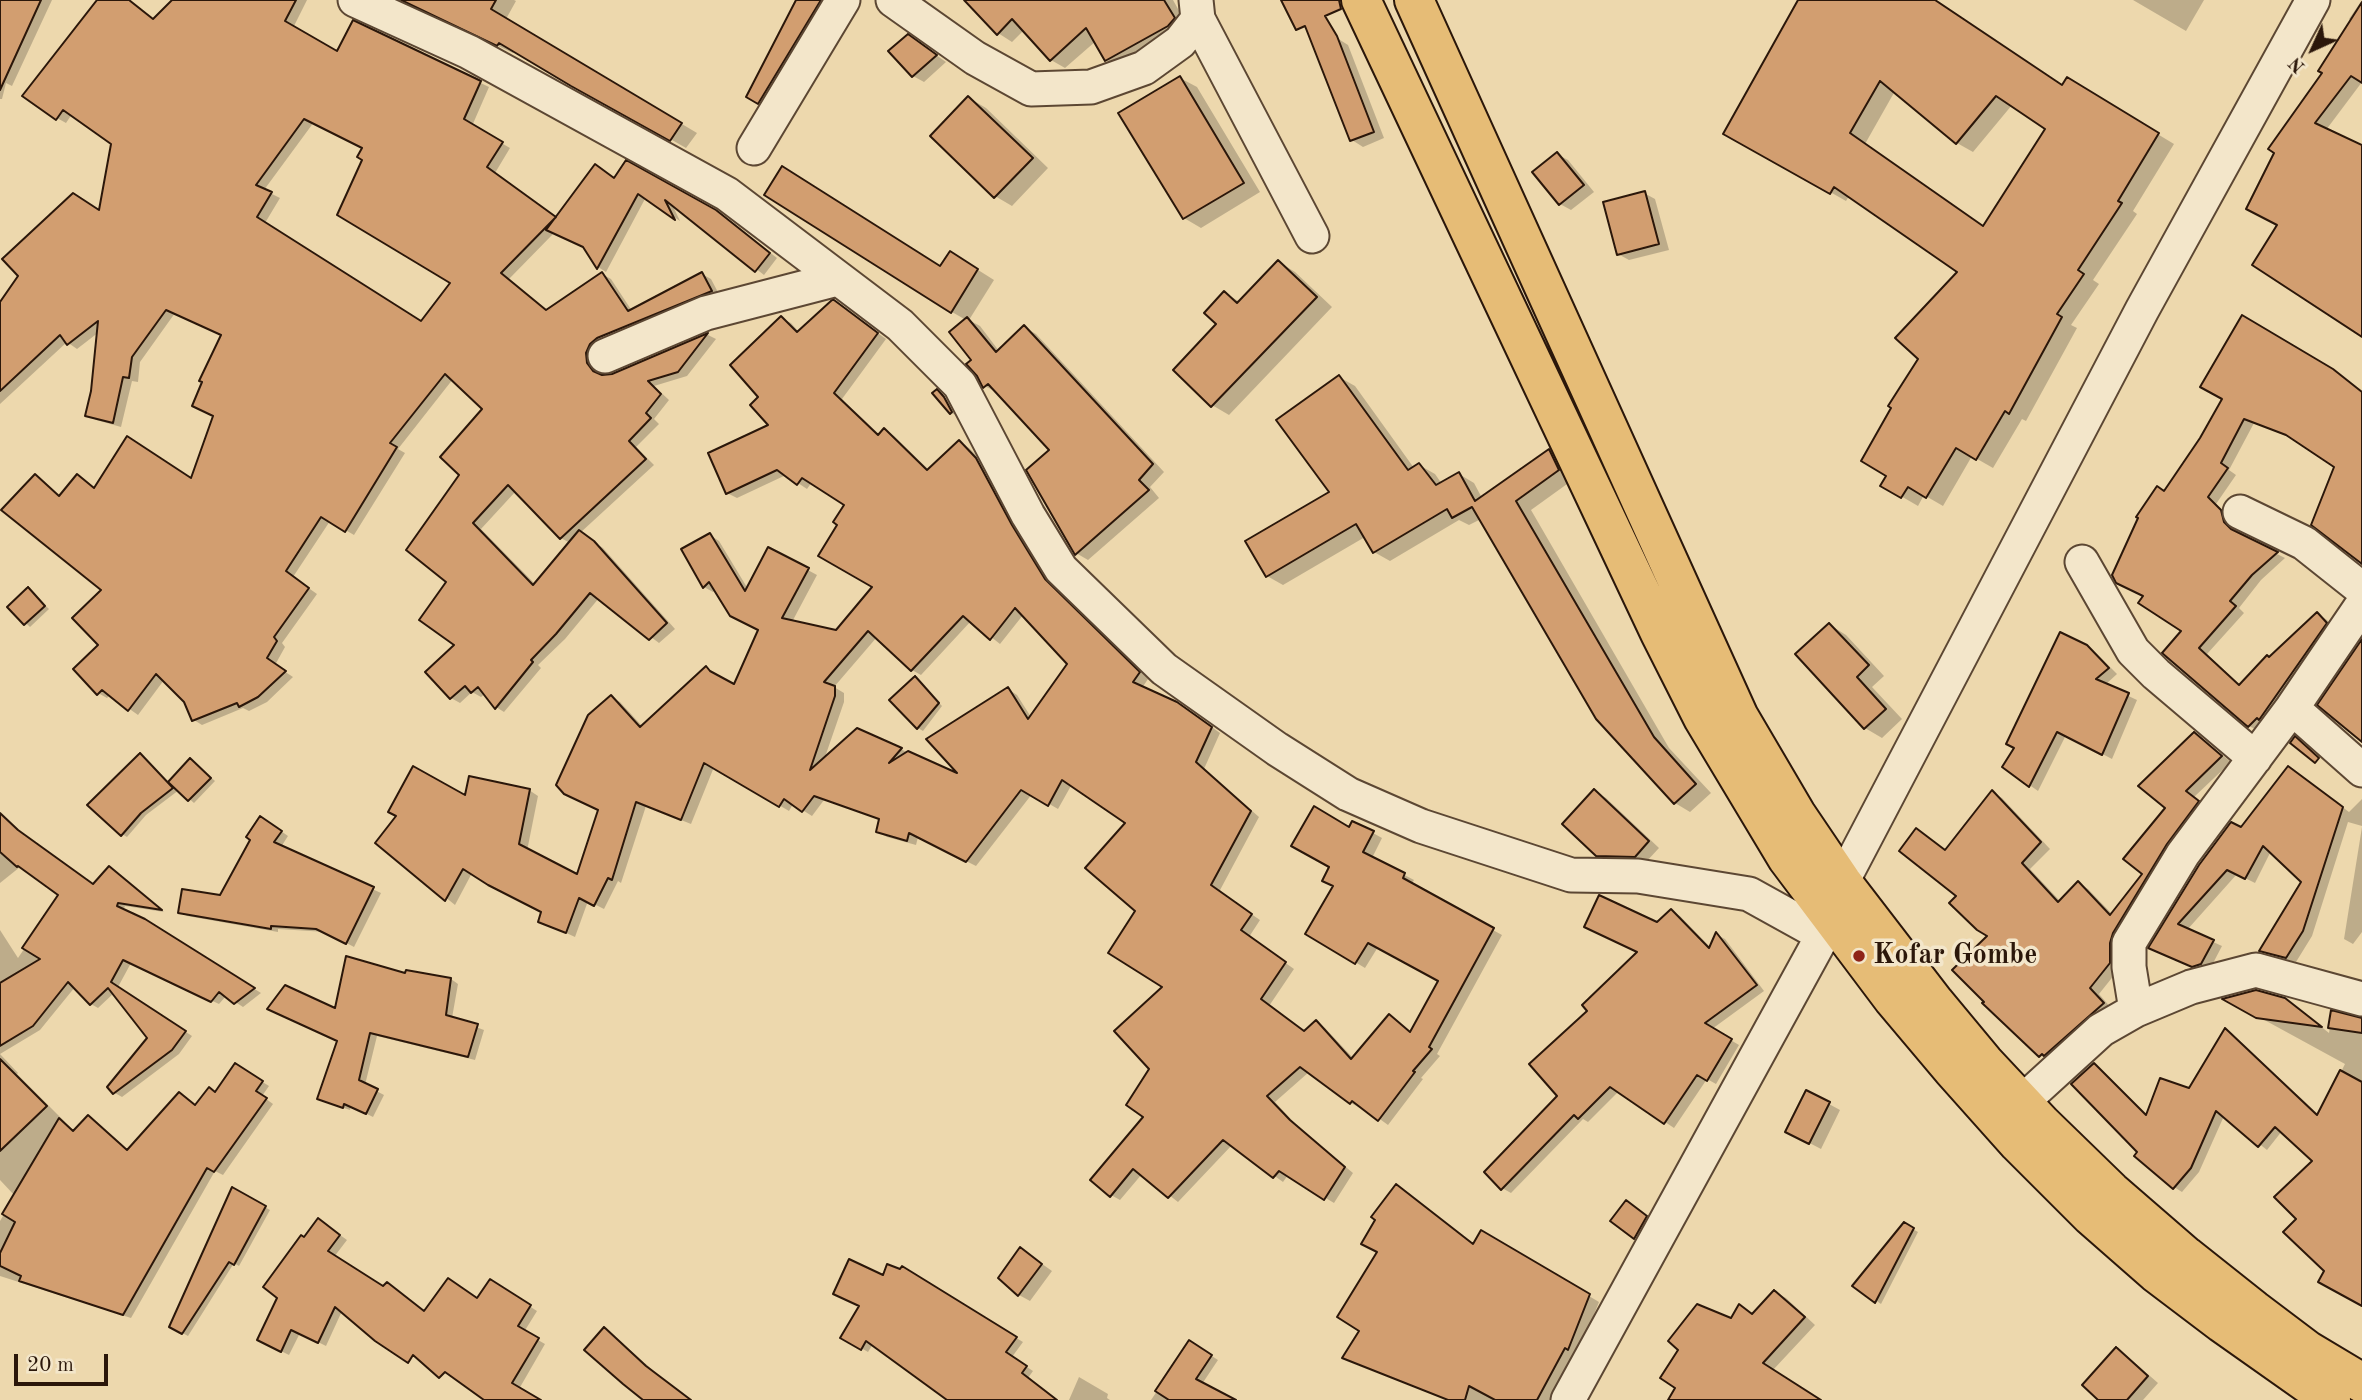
<!DOCTYPE html>
<style>
body{margin:0}
#map{position:relative;width:2362px;height:1400px;overflow:hidden;background:#edd8ad;font-family:"Old Standard TT",serif}
canvas{display:block}
.north{position:absolute;left:2278px;top:14px;width:70px;height:70px;-webkit-text-stroke:5px #f3e6ca;paint-order:stroke;rotate:225deg;font-size:19px;font-weight:700;line-height:28px;text-align:center;color:#2b170a}
.north::after{content:'';display:block;margin:auto;width:24px;height:32px;background:#2b170a;clip-path:polygon(50% 0,100% 100%,50% 72%,0 100%)}
.scale{position:absolute;left:14px;top:1354px;width:94px;height:32px;box-sizing:border-box;border:4px solid #2b170a;border-top:0;padding-left:9px;font-size:21px;line-height:24px;white-space:nowrap;color:#2b170a;-webkit-text-stroke:5px #f3e6ca;paint-order:stroke}
</style>
<div id="map">
<canvas width="2362" height="1400"></canvas>
<div class="north">N</div>
<div class="scale">20 m</div>
</div>
<script>
const ctx = document.querySelector('canvas').getContext('2d');
ctx.lineJoin = 'round';
function paint(path, color) {
  ctx.fillStyle = color;
  ctx.fill(path, 'evenodd');
}
function poly(rows) {
  const path = new Path2D();
  for (const r of rows) {
    path.moveTo(r[0], r[1]);
    for (let i = 2; i < r.length; i += 2) path.lineTo(r[i], r[i + 1]);
  }
  return path;
}
function trace(path, color, width, dash) {
  ctx.strokeStyle = color;
  ctx.lineWidth = width;
  ctx.lineCap = dash ? 'butt' : 'round';
  ctx.setLineDash(dash || []);
  ctx.stroke(path);
}
function label(font, color, halo, rows, align = 'center') {
  ctx.font = font + ' "Old Standard TT",serif';
  ctx.lineWidth = 7;
  ctx.setLineDash([]);
  ctx.textBaseline = 'middle';
  ctx.strokeStyle = halo;
  ctx.fillStyle = color;
  for (const [text, x, y, turn = 0] of rows) {
    ctx.save();
    ctx.translate(x, y);
    ctx.rotate((+turn || 0) * Math.PI / 180);
    ctx.textAlign = isNaN(turn) ? turn : align;
    if (halo) ctx.strokeText(text, 0, 0);
    ctx.fillText(text, 0, 0);
    ctx.restore();
  }
}
const shadow = poly([
 [0,0,52,0,12,86,6,83,2,99,0,99],
 [99,0,129,0,251,97,204,0,307,0,293,28,338,53,354,22,489,87,472,126,510,148,495,173,557,219,615,180,626,163,725,217,777,258,764,275,671,202,680,221,646,197,606,272,598,267,585,247,554,233,509,279,547,311,602,274,611,279,632,311,702,274,711,279,720,296,594,360,596,371,600,376,613,375,708,335,716,339,687,376,654,386,669,400,654,419,659,424,636,447,654,465,580,533,603,548,675,629,659,643,599,598,565,639,538,665,541,668,504,712,496,707,485,694,481,697,472,692,460,703,451,698,428,672,457,645,448,581,461,475,485,409,453,379,398,449,405,453,354,535,330,521,293,577,317,594,282,643,285,647,275,665,293,677,267,702,249,711,243,708,202,725,194,720,186,701,164,680,138,715,110,695,107,698,98,693,104,590,36,476,61,497,77,476,95,489,192,480,214,416,223,335,175,313,140,362,138,382,132,381,121,427,96,420,87,415,93,391,99,332,77,349,67,342,0,404,0,306,100,212,113,144,72,114,66,123,57,118],
 [314,122,364,148,364,159,453,282,422,323,265,223,280,198,264,190],
 [516,491,561,538,570,543,536,585,481,529],
 [401,0,514,0,516,1,506,19,697,133,686,148,515,50,513,53],
 [798,0,834,0,769,108,748,96],
 [966,0,1173,0,1188,27,1121,68,1107,60,1096,41,1065,68,1051,60,1024,30,1012,42,998,33],
 [1800,0,1924,0,2064,86,2068,80,2174,144,2133,211,2137,214,2093,280,2099,284,2071,325,2077,328,2026,421,2022,419,1993,468,1972,456,1943,506,1924,495,1918,506,1882,485,1888,475,1920,359,1960,272,1849,196,1846,201,1726,133],
 [1895,91,1957,143,1973,152,2012,105,2048,128,1984,227,1865,144],
 [2133,0,2204,0,2186,31],
 [2362,0,2362,82,2326,130,2362,147,2362,272,2279,225,2325,73,2352,21,2349,19],
 [1337,38,1348,45,1384,138,1363,147,1352,140],
 [919,43,946,62,924,82,913,76],
 [1180,78,1197,87,1260,192,1201,228,1184,218],
 [969,98,986,108,1048,168,1012,206,995,196],
 [1557,154,1568,160,1594,192,1571,210,1560,204],
 [1644,193,1655,199,1669,250,1629,260,1618,254],
 [1279,262,1295,272,1332,307,1229,415,1212,405,1218,324,1225,293,1240,302],
 [967,263,994,280,969,320,980,326,999,351,1024,327,1036,334,1164,472,1150,487,1159,498,1088,560,1076,553,1052,450,998,392,984,386,974,360,966,320,952,312,941,268],
 [835,302,886,339,842,399,880,435,885,430,894,436,929,470,960,442,969,448,986,465,1021,532,1054,586,1148,679,1142,688,1187,709,1220,733,1204,769,1259,817,1219,892,1260,920,1249,937,1294,969,1269,1006,1305,1032,1316,1022,1325,1028,1354,1059,1389,1016,1412,1033,1440,981,1378,947,1365,968,1307,933,1335,886,1349,829,1373,833,1382,838,1372,858,1414,880,1411,885,1502,935,1437,1054,1440,1056,1421,1078,1423,1079,1388,1125,1362,1106,1360,1108,1351,1103,1309,1072,1275,1102,1299,1128,1353,1173,1334,1203,1288,1175,1283,1182,1232,1145,1178,1202,1142,1174,1120,1200,1111,1195,1146,1116,1165,986,1137,911,1128,822,1072,784,1058,809,1032,794,976,866,918,837,916,845,887,837,878,832,881,820,824,800,812,816,793,804,789,811,714,767,691,824,646,806,621,883,618,881,604,909,588,901,575,937,540,921,543,912,472,873,455,905,377,842,466,797,529,790,538,796,527,851,578,877,600,810,611,697,620,702,643,727,706,668,735,687,760,630,716,589,713,592,704,587,710,535,719,541,748,589,769,549,817,575,792,622,836,632,875,587,840,524,846,504,812,482,807,489,786,475,737,498,727,493,771,426,761,397,781,318,791,323,799,332],
 [1023,615,1069,664,1031,717,1017,695,1008,689,965,778,858,730,824,760,844,702,844,693,834,687,877,637,912,670,921,675,971,621,1000,644],
 [2243,317,2343,377,2362,392,2362,562,2336,467,2294,439,2254,423,2229,470,2236,475,2216,504,2231,517,2233,529,2239,535,2285,558,2261,580,2239,608,2244,613,2207,654,2241,686,2318,614,2327,620,2335,629,2259,731,2249,726,2184,631,2145,596,2164,492,2201,439,2224,399],
 [1339,377,1355,386,1414,468,1419,465,1435,474,1442,484,1459,474,1474,483,1482,498,1549,451,1564,460,1574,479,1531,510,1669,748,1711,793,1690,812,1675,803,1481,519,1469,525,1459,520,1390,561,1374,552,1365,537,1283,585,1267,576,1331,493],
 [937,391,949,401,956,415,951,413],
 [28,589,49,609,30,627,9,607],
 [1830,625,1846,635,1884,676,1872,687,1902,719,1882,738,1865,728,1797,654],
 [2086,647,2096,653,2117,674,2105,685,2137,700,2112,759,2066,735,2038,791,2004,767],
 [916,679,942,706,923,731,918,728],
 [2195,734,2231,762,2194,797,2207,808,2119,969,2099,994,2112,1009,2050,1061,2040,1055,1990,936,1958,896,1917,830,1946,852,1992,793,2002,798,2050,849,2030,869,2060,901,2079,884,2088,889,2112,914,2145,873],
 [140,755,169,783,191,760,215,781,194,803,179,790,146,815,127,837,122,834],
 [2297,773,2349,812,2362,799,2362,826,2348,822,2312,936,2296,962,2270,956,2262,951,2303,882,2271,851,2255,883,2237,874,2187,930,2222,946,2210,969,2202,971,2151,948,2241,829],
 [1595,792,1606,798,1659,848,1646,862,1609,861,1597,855],
 [0,813,26,836,94,886,116,872,164,912,125,906,123,911,153,925,261,993,243,1007,226,996,219,1004,131,963,118,987,192,1036,179,1054,122,1097,115,1093,149,1038,114,993,98,1008,91,1004,75,987,40,1030,0,1054,18,1073,17,1074,75,1132,88,1117,128,1151,217,1094,242,1069,269,1086,262,1096,273,1104,223,1175,215,1171,131,1318,0,1276,0,1221,15,1196,0,1180,0,930,18,958,61,894,20,867,0,883],
 [268,822,288,836,281,847,381,893,354,947,326,932,278,929,278,932,187,916,180,912,220,897],
 [2362,827,2362,932,2353,944,2344,939],
 [1671,911,1680,916,1711,948,1717,935,1725,939,1764,991,1712,1029,1739,1045,1716,1084,1707,1079,1674,1128,1619,1091,1588,1122,1583,1119,1511,1193,1502,1188,1559,1096,1590,1011,1639,952,1658,924],
 [407,975,451,979,458,984,452,1018,484,1030,475,1060,377,1036,365,1085,384,1095,373,1117,351,1106,350,1110,326,1102,339,1041,336,1010],
 [2226,999,2294,1005,2329,1033,2332,1013,2362,1019,2362,1304,2326,1271,2298,1219,2315,1161,2282,1131,2267,1150,2224,1116,2199,1172,2182,1192,2174,1187,2140,1152,2094,1065,2102,1070,2148,1116,2190,1090,2225,1030,2233,1035,2319,1115,2345,1064],
 [1807,1092,1840,1110,1821,1149,1798,1137],
 [1396,1186,1474,1245,1482,1232,1599,1302,1578,1354,1575,1353,1550,1400,1447,1400,1344,1358,1362,1330],
 [233,1189,270,1210,239,1266,234,1263,188,1336,172,1327],
 [1631,1205,1651,1220,1639,1240,1635,1237],
 [319,1220,347,1240,334,1257,425,1313,478,1300,490,1281,537,1311,524,1332,545,1344,519,1389,537,1400,493,1400,342,1311,326,1346,300,1333,289,1355,267,1344,305,1239],
 [1904,1224,1918,1232,1881,1304,1855,1286],
 [1031,1256,1052,1271,1030,1301,1019,1295,1000,1277],
 [902,1269,1023,1342,1012,1357,1033,1371,1028,1378,1056,1400,944,1400,947,1398,873,1344,868,1352,842,1337,884,1277],
 [1774,1292,1786,1298,1815,1325,1773,1370,1819,1400,1670,1400,1732,1320,1753,1315],
 [605,1329,613,1335,656,1373,690,1400,646,1400],
 [1190,1342,1218,1360,1202,1384,1232,1400,1151,1400],
 [2116,1349,2127,1356,2158,1383,2143,1400,2101,1400],
 [1079,1377,1108,1394,1107,1398,1110,1400,1069,1400]
]);
const building = poly([
 [0,0,41,0,0,90,0,0],
 [97,0,129,0,153,19,172,0,296,0,285,21,337,51,353,20,481,81,464,119,503,142,487,167,556,217,501,273,546,310,602,272,628,311,702,272,712,291,597,338,590,344,586,353,587,363,593,371,602,375,612,374,708,333,678,372,648,381,661,394,646,413,651,418,629,441,646,459,560,539,508,485,473,523,533,585,579,530,594,541,667,623,649,640,590,593,556,634,531,660,533,662,495,709,478,687,471,693,465,686,450,699,425,672,454,645,419,620,446,582,406,550,459,475,440,457,482,409,445,374,390,443,397,447,345,532,321,517,286,571,309,588,274,637,277,641,267,658,286,671,258,697,239,707,237,703,192,721,184,702,156,674,128,711,102,690,97,695,73,669,98,645,72,618,101,590,1,510,35,474,59,496,77,474,94,488,127,436,191,478,213,416,192,406,202,382,199,381,221,335,166,310,132,357,129,378,123,377,113,423,85,416,91,391,98,321,67,345,60,335,0,391,0,302,18,276,2,259,73,193,99,210,111,144,63,110,56,120,22,96,97,0],
 [304,119,362,148,357,157,362,160,337,215,450,283,421,321,257,217,272,192,256,185,304,119],
 [401,0,496,0,491,9,682,123,670,141,571,86,499,43,497,46,401,0],
 [796,0,821,0,758,104,746,97,796,0],
 [964,0,1164,0,1175,18,1168,26,1105,61,1086,28,1050,61,1012,19,997,35,964,0],
 [1281,0,1339,0,1341,9,1325,16,1337,36,1374,132,1350,141,1305,26,1296,30,1281,0],
 [1798,0,1935,0,2062,85,2067,77,2159,133,2118,201,2122,203,2078,270,2084,274,2057,314,2062,317,2009,414,2005,411,1976,460,1956,448,1926,498,1908,487,1901,498,1880,486,1886,476,1861,461,1891,408,1888,406,1918,359,1895,338,1957,272,1834,187,1830,194,1723,134,1798,0],
 [1880,81,1956,144,1996,96,2045,129,1983,226,1850,133,1880,81],
 [2362,2,2362,83,2351,76,2315,123,2362,145,2362,337,2252,265,2277,225,2246,209,2274,153,2268,149,2322,73,2318,71,2362,2],
 [908,34,937,55,912,77,888,51,908,34],
 [1180,76,1244,183,1183,219,1118,113,1180,76],
 [968,96,1033,158,994,198,930,136,968,96],
 [1557,152,1584,185,1559,205,1532,172,1557,152],
 [626,160,716,210,770,253,755,272,665,200,675,220,638,194,597,269,583,247,546,230,595,164,614,178,626,160],
 [782,166,940,266,950,251,978,269,951,313,764,195,782,166],
 [1645,191,1659,244,1617,255,1603,202,1645,191],
 [1278,260,1317,297,1211,407,1173,370,1216,324,1204,313,1224,291,1237,303,1278,260],
 [832,300,834,300,878,333,834,393,878,435,884,428,927,470,959,440,976,458,1012,525,1045,579,1140,672,1133,682,1177,702,1212,727,1196,762,1251,811,1211,885,1252,914,1241,930,1286,962,1261,999,1304,1031,1316,1020,1351,1059,1389,1014,1410,1032,1438,981,1368,943,1355,964,1305,934,1333,886,1322,881,1329,867,1291,846,1314,806,1349,827,1352,821,1374,831,1363,852,1405,873,1403,878,1494,928,1429,1047,1432,1049,1413,1071,1415,1072,1378,1121,1352,1101,1350,1104,1300,1067,1267,1096,1290,1120,1345,1167,1324,1200,1279,1171,1273,1178,1223,1140,1168,1198,1133,1169,1110,1197,1090,1180,1143,1117,1126,1105,1149,1069,1114,1031,1162,987,1108,953,1135,911,1085,868,1125,823,1062,780,1048,806,1021,790,966,862,909,833,907,841,876,832,879,819,814,796,802,812,784,799,779,807,704,763,681,820,636,802,612,880,608,878,594,906,579,898,566,933,538,922,541,912,488,885,463,869,445,901,375,843,396,816,388,812,413,766,465,795,469,776,530,789,519,844,577,874,598,810,564,794,556,785,588,715,611,695,640,727,706,666,710,671,734,684,758,630,730,616,709,582,703,588,681,549,710,533,745,591,768,547,809,568,782,618,836,630,872,587,818,556,837,525,833,522,844,505,802,478,797,485,777,470,726,494,708,453,768,425,750,405,758,397,730,365,781,316,797,332,832,300],
 [1015,608,1067,664,1028,719,1008,687,926,739,957,773,908,751,889,763,902,748,857,728,810,770,835,696,835,686,824,682,868,631,911,671,963,616,990,640,1015,608],
 [2242,315,2333,369,2362,392,2362,564,2311,525,2334,467,2286,435,2244,419,2221,463,2228,468,2208,497,2221,510,2224,522,2231,529,2278,552,2252,575,2230,601,2236,606,2199,648,2239,685,2267,655,2269,657,2317,612,2327,623,2259,720,2257,718,2248,727,2162,653,2181,631,2138,603,2143,596,2116,583,2112,575,2138,518,2136,517,2157,486,2164,491,2200,438,2222,399,2200,387,2242,315],
 [967,317,996,352,1024,325,1153,464,1139,480,1149,490,1075,555,1026,470,1049,450,988,384,983,388,977,376,966,364,971,360,949,332,967,317],
 [1339,375,1408,470,1419,463,1436,485,1459,472,1475,501,1549,449,1559,470,1516,501,1654,737,1696,784,1674,804,1596,719,1472,507,1452,518,1447,509,1373,553,1356,524,1266,577,1245,541,1329,492,1276,420,1339,375],
 [937,389,944,397,952,412,950,414,932,393,937,389],
 [28,587,45,606,24,625,7,607,28,587],
 [1829,623,1869,665,1857,677,1886,709,1864,729,1795,654,1829,623],
 [2060,632,2087,645,2109,668,2096,679,2129,693,2102,755,2057,732,2029,787,2002,767,2014,748,2006,744,2060,632],
 [2362,639,2362,742,2317,705,2362,639],
 [915,676,939,703,917,729,889,700,915,676],
 [2194,732,2222,756,2186,791,2199,801,2167,844,2113,933,2110,943,2110,963,2090,988,2104,1003,2044,1056,2042,1054,2039,1057,1982,1003,1984,1002,1952,970,1987,936,1977,930,1949,903,1956,896,1899,851,1916,828,1945,850,1992,790,2041,842,2022,863,2058,902,2078,881,2110,915,2142,874,2123,859,2165,808,2138,786,2194,732],
 [2295,736,2319,758,2315,763,2290,743,2295,736],
 [140,753,173,788,141,813,121,836,87,805,140,753],
 [190,758,211,778,188,801,168,782,190,758],
 [2288,766,2343,807,2303,931,2286,958,2259,951,2301,882,2263,846,2245,879,2227,870,2178,924,2214,940,2201,964,2192,967,2148,948,2199,865,2231,822,2241,827,2288,766],
 [1594,789,1649,841,1635,857,1596,856,1562,824,1594,789],
 [0,813,18,830,93,884,109,866,162,910,118,903,117,906,145,919,255,988,234,1004,219,992,211,1002,123,960,111,982,186,1031,172,1050,113,1094,107,1087,147,1038,108,988,90,1005,68,982,33,1026,0,1046,0,983,40,959,22,948,58,895,18,866,17,867,0,852,0,813],
 [260,816,282,831,274,842,374,887,346,944,316,929,271,926,271,929,178,913,182,889,220,895,250,840,246,837,260,816],
 [1599,895,1657,922,1671,909,1709,948,1716,932,1757,985,1705,1023,1732,1039,1707,1081,1697,1075,1664,1124,1610,1087,1578,1119,1574,1115,1501,1190,1484,1172,1557,1096,1529,1064,1587,1011,1582,1005,1637,952,1584,927,1599,895],
 [346,956,405,973,406,970,451,978,446,1015,478,1024,468,1057,370,1033,359,1080,378,1089,366,1114,344,1104,343,1108,317,1099,337,1041,267,1009,285,985,335,1008,346,956],
 [2256,990,2285,998,2322,1027,2256,1018,2222,999,2256,990],
 [2331,1010,2362,1018,2362,1033,2328,1028,2331,1010],
 [2225,1028,2317,1115,2340,1070,2362,1082,2362,1306,2318,1282,2324,1271,2283,1232,2296,1219,2274,1197,2312,1161,2275,1127,2258,1147,2216,1111,2191,1168,2173,1189,2134,1156,2137,1152,2071,1084,2094,1063,2146,1115,2160,1078,2189,1088,2225,1028],
 [0,1059,47,1106,0,1151,0,1059],
 [235,1063,263,1081,256,1091,267,1098,214,1172,207,1168,123,1315,19,1281,21,1276,0,1266,0,1253,15,1222,2,1214,59,1118,73,1131,88,1115,127,1150,179,1092,195,1105,209,1087,215,1092,235,1063],
 [1806,1090,1830,1102,1809,1144,1785,1132,1806,1090],
 [1396,1184,1473,1244,1481,1230,1590,1294,1568,1350,1565,1348,1537,1400,1495,1400,1469,1386,1465,1400,1448,1400,1342,1358,1359,1331,1337,1317,1377,1252,1361,1244,1375,1220,1371,1217,1396,1184],
 [232,1187,266,1206,234,1265,229,1262,182,1334,169,1327,232,1187],
 [1626,1200,1647,1216,1634,1239,1610,1221,1626,1200],
 [318,1218,340,1235,328,1251,383,1286,387,1282,424,1311,448,1278,477,1298,490,1279,531,1305,518,1326,539,1338,512,1383,541,1400,484,1400,445,1372,439,1378,413,1355,408,1363,375,1341,335,1307,318,1343,291,1330,281,1352,257,1340,277,1298,263,1287,301,1235,304,1237,318,1218],
 [1904,1222,1914,1228,1875,1303,1852,1286,1904,1222],
 [1020,1247,1042,1264,1018,1296,998,1278,1020,1247],
 [849,1259,883,1275,887,1264,900,1269,902,1266,1017,1337,1006,1352,1027,1366,1022,1373,1057,1400,947,1400,866,1341,861,1350,840,1338,859,1306,833,1294,849,1259],
 [1774,1290,1805,1317,1763,1363,1821,1400,1668,1400,1675,1388,1660,1378,1678,1350,1668,1341,1697,1304,1731,1318,1739,1304,1752,1314,1774,1290],
 [604,1327,646,1366,691,1400,643,1400,623,1384,584,1350,604,1327],
 [1189,1340,1212,1355,1196,1379,1236,1400,1169,1400,1155,1391,1189,1340],
 [2116,1347,2148,1376,2127,1400,2098,1400,2082,1385,2116,1347]
]);
const minor = poly([
 [355,0,469,52,727,194,900,325,960,385,1028,515,1061,569,1164,669,1277,749,1348,794,1421,826,1571,875,1638,876,1749,894,1823,935],
 [893,0,975,58,1031,89,1091,87,1144,68,1180,42,1198,19,1196,0],
 [1198,19,1312,236],
 [754,148,843,0],
 [605,356,706,313,837,279],
 [2240,512,2304,543,2362,589],
 [2082,562,2133,651,2156,674,2255,758],
 [2292,708,2362,770],
 [1842,882,2142,310,2313,0],
 [2136,1010,2129,967,2129,943,2183,854,2292,708,2362,605],
 [2022,1102,2101,1030,2136,1010,2191,987,2256,970,2362,999],
 [1568,1400,1823,935,1835,923]
]);
const highway = poly([
 [1361,0,1660,633,1703,718,1787,858,1893,999,1952,1069,2018,1143,2091,1216,2156,1273,2222,1323,2331,1400],
 [1414,0,1739,717,1796,814,1842,882,1935,1003,1984,1062,2042,1124,2111,1191,2186,1256,2254,1310,2307,1350,2362,1383]
]);
const markers = [
 [1859,956,7,"#8f2418"]
];
const poiNames = [
 ["Kofar Gombe",1873,956]
];
paint(shadow, '#0003');
paint(building, '#d29e70');
trace(building, '#2b170a', 2);
trace(minor, '#5c4733', 37);
trace(highway, '#2b170a', 42);
trace(minor, '#f3e6ca', 33);
trace(highway, '#e6bc76', 38);
for (const [x, y, r, color] of markers) {
  const dot = new Path2D();
  dot.arc(x, y, r, 0, 2 * Math.PI);
  ctx.fillStyle = color;
  ctx.fill(dot);
  trace(dot, '#f3e6ca', 2.5);
}
label('bold 28px', '#2b170a', '#f3e6ca', poiNames, 'left');
</script>
